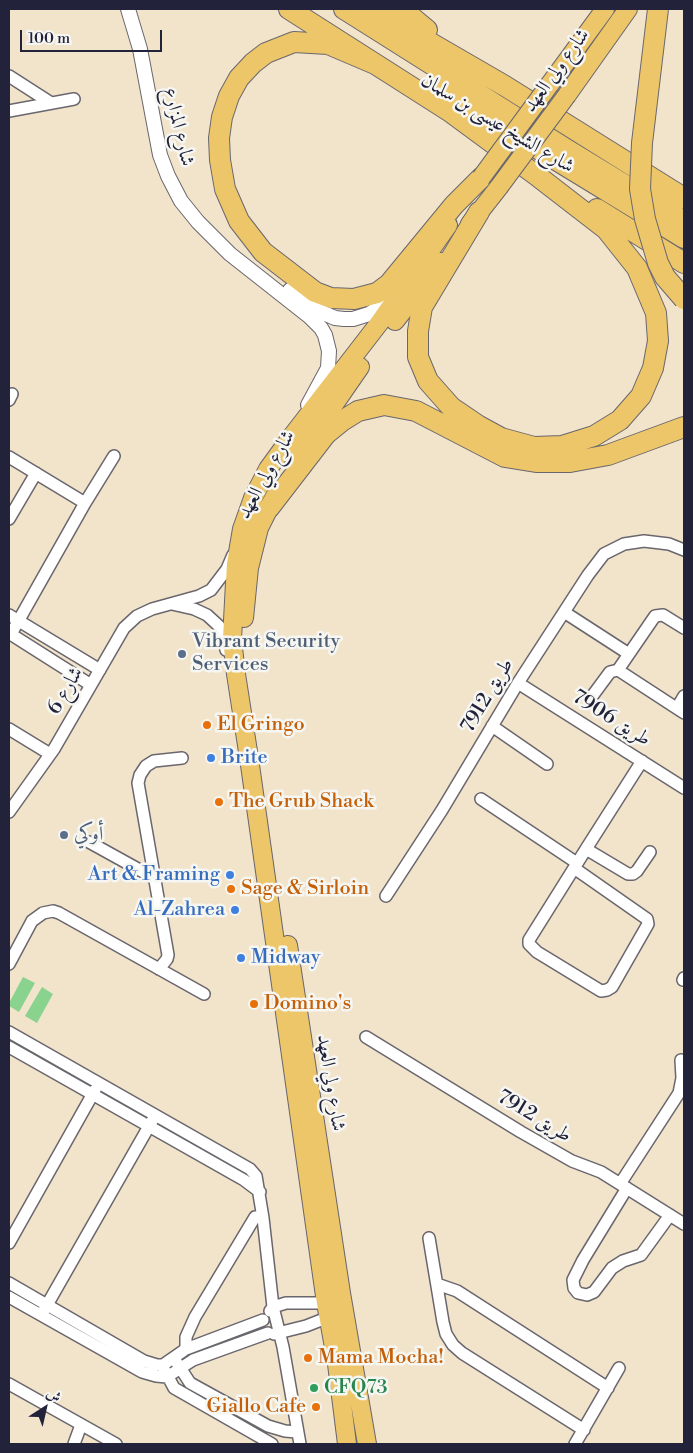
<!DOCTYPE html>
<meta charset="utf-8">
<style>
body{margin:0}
#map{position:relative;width:693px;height:1453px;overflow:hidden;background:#f1e4cb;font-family:"Libre Bodoni",Amiri,serif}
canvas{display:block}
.frame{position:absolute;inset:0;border:10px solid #22223b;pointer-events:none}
.north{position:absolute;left:20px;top:1383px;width:50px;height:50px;-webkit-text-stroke:4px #f6f6f2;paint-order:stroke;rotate:35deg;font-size:14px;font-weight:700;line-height:20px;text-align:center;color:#22223b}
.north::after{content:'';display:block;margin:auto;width:18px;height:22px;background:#22223b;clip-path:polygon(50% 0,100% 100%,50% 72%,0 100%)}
.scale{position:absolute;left:20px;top:30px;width:142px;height:22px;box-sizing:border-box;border:2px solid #22223b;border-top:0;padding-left:6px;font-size:15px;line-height:18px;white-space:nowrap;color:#22223b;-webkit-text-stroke:4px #f6f6f2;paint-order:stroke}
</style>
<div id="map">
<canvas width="693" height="1453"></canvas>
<div class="frame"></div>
<div class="north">ش</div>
<div class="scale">100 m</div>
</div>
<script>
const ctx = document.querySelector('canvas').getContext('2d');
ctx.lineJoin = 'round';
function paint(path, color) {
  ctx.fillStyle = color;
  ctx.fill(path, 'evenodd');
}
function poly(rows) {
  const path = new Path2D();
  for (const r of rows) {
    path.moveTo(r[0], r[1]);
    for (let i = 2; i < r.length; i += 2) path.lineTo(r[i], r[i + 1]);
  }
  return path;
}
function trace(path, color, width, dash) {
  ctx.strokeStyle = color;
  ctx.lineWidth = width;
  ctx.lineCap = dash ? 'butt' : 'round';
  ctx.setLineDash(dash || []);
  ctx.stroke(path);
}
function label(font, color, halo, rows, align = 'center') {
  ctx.font = font + ' "Libre Bodoni",Amiri,serif';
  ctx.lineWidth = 5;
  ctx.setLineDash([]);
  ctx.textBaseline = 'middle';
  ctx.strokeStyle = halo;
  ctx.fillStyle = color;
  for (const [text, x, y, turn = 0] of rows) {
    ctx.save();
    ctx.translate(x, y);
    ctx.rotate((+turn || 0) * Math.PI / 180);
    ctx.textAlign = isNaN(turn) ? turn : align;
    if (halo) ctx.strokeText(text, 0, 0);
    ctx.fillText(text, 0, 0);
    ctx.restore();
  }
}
const green = poly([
 [23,977,35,983,19,1012,9,1006,9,1003],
 [42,987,53,994,37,1023,25,1016]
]);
const minor = poly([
 [9,76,51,103],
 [9,111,74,99],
 [9,400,12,394],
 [9,457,85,503],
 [9,519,36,473],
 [172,604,194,609,207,615,219,626,224,639,226,650],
 [564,612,629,654],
 [9,615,100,670],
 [9,633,91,685],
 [11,634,85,503,114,456],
 [618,670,655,616,663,615,684,628],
 [518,683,684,788],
 [593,695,610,672,618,670,684,713],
 [677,708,684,696],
 [492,726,547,764],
 [9,729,50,754],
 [481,799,577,863],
 [9,812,54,749,124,628,137,616,152,609,199,596,211,590,227,569,233,555],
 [89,842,156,879],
 [586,849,628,874,633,874,637,871,650,852],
 [574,868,647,919,648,924,612,987,607,990,601,991,537,952,529,944,529,940,586,849,642,761],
 [386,896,442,810,518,683,588,575,604,554,624,544,644,541,669,544,684,550],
 [9,964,32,921,43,913,53,911,59,913,204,994],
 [159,969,167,959,168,955,138,783,140,775,146,766,154,761,182,758],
 [683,980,684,978],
 [9,1032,250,1169,256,1176,263,1218,273,1307,283,1347,300,1444],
 [366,1037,521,1132,572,1161,601,1172,684,1224],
 [9,1047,244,1180,260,1192],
 [620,1184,679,1093,682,1078,681,1060],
 [627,1188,583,1260,573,1280,574,1288,578,1293,587,1295,594,1292,612,1268,623,1261,641,1255,670,1215],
 [429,1238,443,1322,446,1334,453,1345,462,1353,584,1430],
 [9,1243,95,1090],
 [9,1283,144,1361,157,1365,163,1365,186,1349,263,1320],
 [437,1284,457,1291,608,1388],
 [9,1297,142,1372,156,1376,167,1377,193,1360,268,1333],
 [270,1311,273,1307,286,1303,326,1303],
 [43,1312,152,1121],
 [274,1334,306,1326,329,1317],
 [186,1349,186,1337,195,1317,255,1217,263,1218],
 [177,1363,190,1383,268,1426,285,1431,297,1432],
 [164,1369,174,1388,272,1444],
 [9,1384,116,1444],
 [74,1444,81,1425],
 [575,1444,619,1368]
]);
const tertiary = poly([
 [128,9,140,49,160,155,168,176,181,201,198,222,230,254,310,317,321,328,325,335,329,351,328,368,308,405],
 [290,290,319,311,335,318,344,319,353,319,369,314,377,309,393,292]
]);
const primary = poly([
 [550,84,605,9],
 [567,95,628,9],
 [470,224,499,187],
 [395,321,441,262],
 [295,461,360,367],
 [244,618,249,568,259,528,275,496],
 [288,945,341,1293,367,1444],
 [347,1444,337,1364,326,1303,249,758,236,674,232,639,236,564,242,529,253,498,268,469,292,436,380,322,448,225]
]);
const motorway = poly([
 [289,9,460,118],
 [344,9,566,149,684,221],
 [372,9,505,86,684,198],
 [402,9,427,30],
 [375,64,328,44,294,42,266,53,253,63,239,78,229,96,222,117,219,138,220,160,225,189,239,221,263,252,315,292,331,298,354,299,377,293,389,284,454,205,481,178],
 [435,86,684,238],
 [449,111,540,178,606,229,637,268,656,313,658,341,653,368,641,396,620,420,594,436,562,446,534,447,501,438,479,426,451,407,428,381,418,357,418,331,422,307,479,212],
 [597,209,684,263],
 [269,508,326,434,342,421,358,411,384,405,416,411,505,457,536,462,570,462,608,455,684,427]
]);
const primaryBridge = poly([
 [481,178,550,84],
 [499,187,567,95]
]);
const motorwayBridge = poly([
 [658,9,642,143,640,189,645,219,658,263,665,277,684,299]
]);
const markers = [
 [182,654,5,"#5c6f8a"],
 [207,725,5,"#e8710a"],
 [211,758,5,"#3f7fe0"],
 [219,802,5,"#e8710a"],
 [64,835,5,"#5c6f8a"],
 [230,875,5,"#3f7fe0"],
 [231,889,5,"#e8710a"],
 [235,910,5,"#3f7fe0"],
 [241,958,5,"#3f7fe0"],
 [254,1004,5,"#e8710a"],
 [308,1358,5,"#e8710a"],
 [314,1388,5,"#2e9e5b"],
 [316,1407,5,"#e8710a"]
];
const streetNames = [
 ["شارع ولي العهد",557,71,-54],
 ["شارع الشيخ عيسى بن سلمان",497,124,31],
 ["شارع المزارع",178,127,77],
 ["شارع ولي العهد",267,475,-61],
 ["شارع 6",66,691,-60],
 ["طريق 7912",488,696,-59],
 ["طريق 7906",611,719,32],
 ["شارع ولي العهد",330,1083,81],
 ["طريق 7912",534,1117,31]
];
const serviceNames = [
 ["Vibrant Security",192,642],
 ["Services",192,665],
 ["أوكي",74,835]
];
const foodNames = [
 ["El Gringo",217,725],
 ["The Grub Shack",229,802],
 ["Sage & Sirloin",241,889],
 ["Domino's",264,1004],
 ["Mama Mocha!",318,1358],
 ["Giallo Cafe",306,1407,"right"]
];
const shopNames = [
 ["Brite",221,758],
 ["Art & Framing",220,875,"right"],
 ["Al-Zahrea",225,910,"right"],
 ["Midway",251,958]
];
const leisureNames = [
 ["CFQ73",324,1388]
];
paint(green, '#8ad38e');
trace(minor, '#6a666d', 14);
trace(tertiary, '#6a666d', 16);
trace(primary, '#6a666d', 20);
trace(motorway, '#6a666d', 22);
trace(minor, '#fff', 11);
trace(tertiary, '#fff', 14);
trace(primary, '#ecc669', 18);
trace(motorway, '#ecc669', 20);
trace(primaryBridge, '#6a666d', 20, []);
trace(motorwayBridge, '#6a666d', 22, []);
trace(primaryBridge, '#ecc669', 18);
trace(motorwayBridge, '#ecc669', 20);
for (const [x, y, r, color] of markers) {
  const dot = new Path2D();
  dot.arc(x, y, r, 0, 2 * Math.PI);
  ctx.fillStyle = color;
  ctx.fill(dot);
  trace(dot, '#f6f6f2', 2);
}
label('20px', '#22223b', '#f6f6f2', streetNames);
label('20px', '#4e5e75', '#f6f6f2', serviceNames, 'left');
label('20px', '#c56008', '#f6f6f2', foodNames, 'left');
label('20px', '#366cbe', '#f6f6f2', shopNames, 'left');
label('20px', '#27864d', '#f6f6f2', leisureNames, 'left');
</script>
